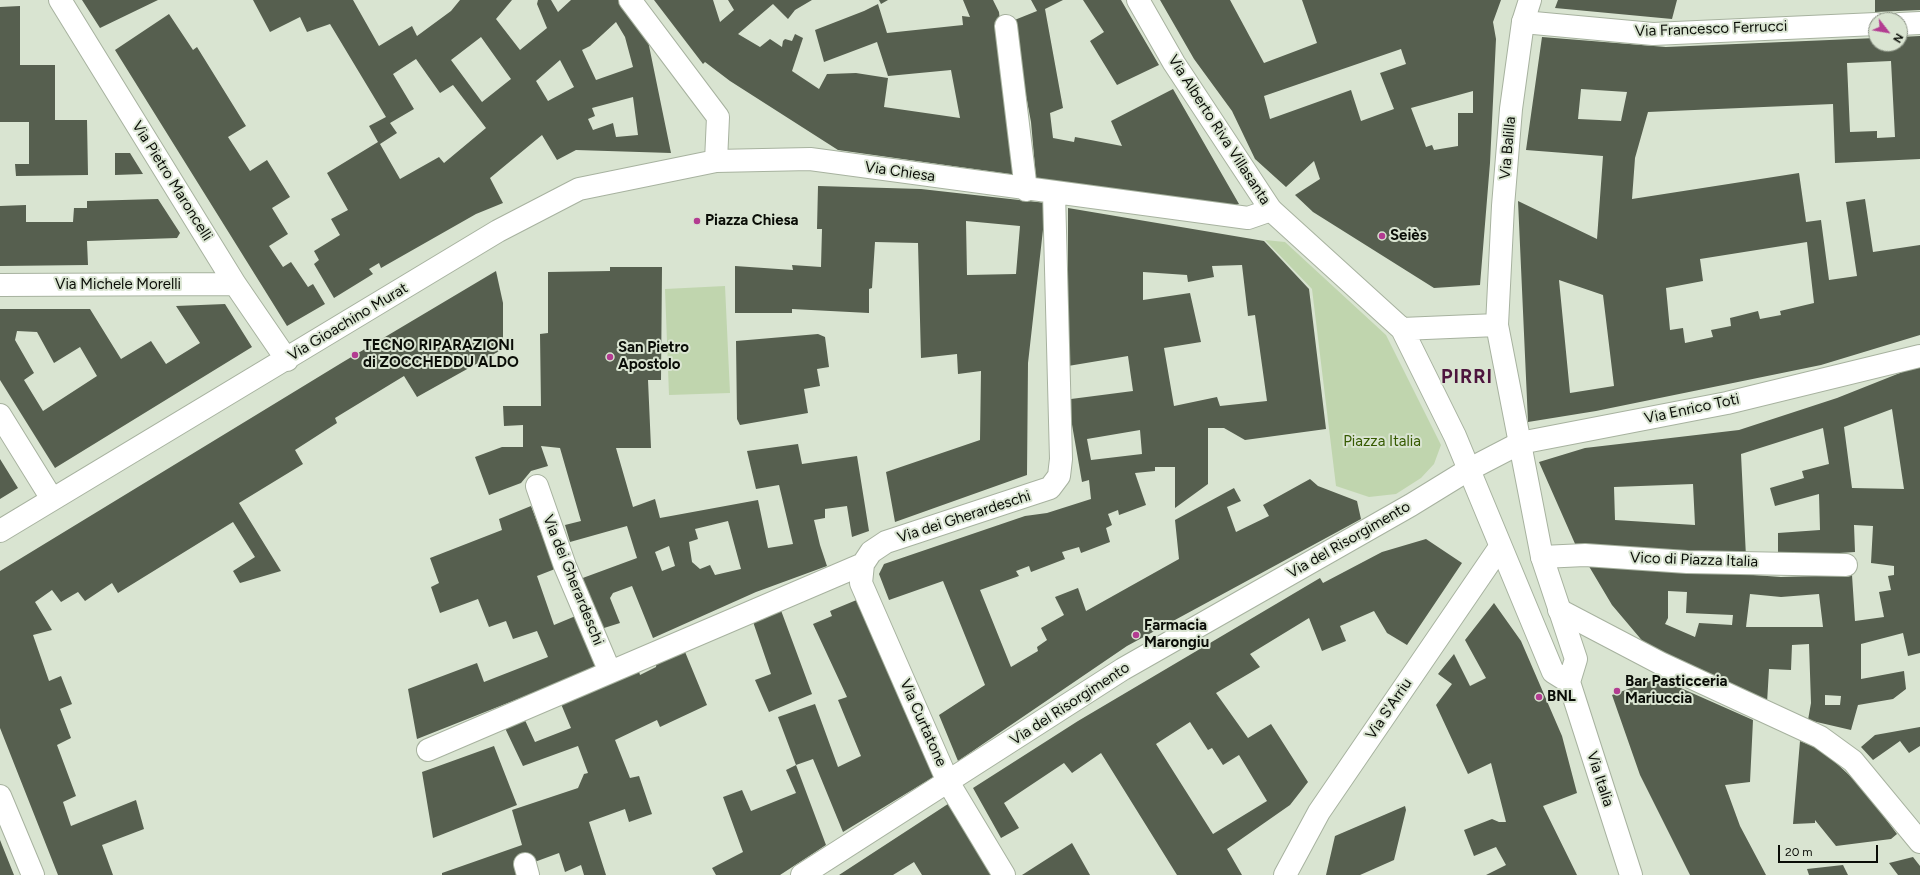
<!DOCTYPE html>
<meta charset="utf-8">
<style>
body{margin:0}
#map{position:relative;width:1920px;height:875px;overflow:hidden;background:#d9e4d1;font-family:Figtree,sans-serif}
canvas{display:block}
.north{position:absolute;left:1868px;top:12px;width:40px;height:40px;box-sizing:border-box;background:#d9e4d1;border:1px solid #868e80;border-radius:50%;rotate:121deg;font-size:11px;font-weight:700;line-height:16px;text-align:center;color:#0a0d07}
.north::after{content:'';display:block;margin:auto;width:14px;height:18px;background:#b33c91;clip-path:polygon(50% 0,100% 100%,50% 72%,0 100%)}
.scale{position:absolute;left:1778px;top:845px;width:100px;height:18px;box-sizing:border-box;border:2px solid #0a0d07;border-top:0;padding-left:5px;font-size:12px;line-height:14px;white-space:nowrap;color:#0a0d07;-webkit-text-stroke:3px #d9e4d1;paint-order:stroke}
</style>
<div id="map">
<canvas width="1920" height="875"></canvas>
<div class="north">N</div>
<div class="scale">20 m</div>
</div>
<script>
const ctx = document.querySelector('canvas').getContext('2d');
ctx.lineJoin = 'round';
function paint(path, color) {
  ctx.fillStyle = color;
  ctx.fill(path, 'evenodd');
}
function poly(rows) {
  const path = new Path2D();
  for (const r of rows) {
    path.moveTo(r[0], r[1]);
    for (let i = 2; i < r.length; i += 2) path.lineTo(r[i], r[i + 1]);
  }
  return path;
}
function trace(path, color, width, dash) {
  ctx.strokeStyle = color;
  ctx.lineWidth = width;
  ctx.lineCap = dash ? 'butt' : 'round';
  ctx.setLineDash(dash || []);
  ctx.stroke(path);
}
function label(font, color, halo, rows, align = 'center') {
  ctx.font = font + ' Figtree,sans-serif';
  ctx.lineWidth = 4;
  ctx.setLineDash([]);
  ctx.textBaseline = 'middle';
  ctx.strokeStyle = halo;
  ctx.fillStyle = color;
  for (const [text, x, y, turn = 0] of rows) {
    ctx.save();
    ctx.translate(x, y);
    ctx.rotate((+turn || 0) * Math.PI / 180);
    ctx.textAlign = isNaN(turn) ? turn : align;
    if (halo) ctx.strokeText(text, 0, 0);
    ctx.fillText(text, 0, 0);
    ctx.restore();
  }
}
const green = poly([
 [1265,240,1285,242,1386,335,1441,445,1434,464,1421,478,1396,494,1369,497,1336,486,1312,289],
 [725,286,730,393,669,395,665,289]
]);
const building = poly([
 [82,0,158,0,100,28],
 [253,0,353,0,379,46,412,26,417,36,451,11,460,0,512,0,496,19,520,50,547,28,537,4,538,0,551,0,558,12,571,0,629,0,646,31,671,153,576,150,557,160,542,135,490,178,503,203,476,214,381,268,379,263,369,269,373,274,334,298,314,264,319,260,314,251,340,235,331,219,348,210,327,173,378,142,369,126,386,117,330,24,307,32,300,17,270,32],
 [616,22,625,37,633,67,596,80,582,50,590,46],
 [481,37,511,79,482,102,451,60],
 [416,59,440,93,453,85,486,128,444,163,439,157,400,179,380,144,397,133,390,123,414,109,393,74],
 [560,60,574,87,548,101,536,81],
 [633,97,638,135,616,137,613,123,593,130,588,119,595,116,592,108],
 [654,0,713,0,720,22,734,10,728,0,812,0,795,10,788,19,773,4,738,34,760,47,770,39,782,47,783,41,785,39,792,41,795,34,803,38,792,71,819,89,827,74,856,73,888,78,884,107,960,118,951,70,888,76,877,42,824,62,815,30,864,11,878,4,887,33,963,25,962,16,970,17,963,0,993,0,999,12,1017,175,838,150,730,81,705,62,703,64],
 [879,0,888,0,881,4],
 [1031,0,1063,0,1045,9,1063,108,1050,113,1053,138,1074,142,1075,137,1122,146,1111,121,1173,89,1239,204,1221,210,1036,178,1031,122,1012,21,1037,11],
 [1083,0,1121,0,1159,65,1117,85,1090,41,1104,32],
 [1160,0,1230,0,1264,63,1317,43,1302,0,1501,0,1493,22,1496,39,1490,163,1480,285,1434,288,1313,212,1295,195,1320,179,1314,161,1286,187,1255,159,1232,111,1194,59],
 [1401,49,1406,64,1380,73,1394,109,1361,121,1351,90,1270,119,1264,96],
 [1473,91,1473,113,1458,113,1458,146,1434,150,1432,145,1426,147,1411,108],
 [1558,0,1677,0,1672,19,1555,8],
 [1875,0,1920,0,1920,10,1875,12],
 [20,6,20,65,55,65,55,120,87,120,88,175,16,176,15,164,29,164,29,122,0,122,0,7],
 [169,14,193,50,197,47,246,126,228,137,250,171,267,160,290,197,272,208,288,234,269,246,283,267,291,262,308,287,313,284,325,304,287,326,115,50],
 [1920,36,1920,159,1835,163,1833,104,1648,112,1635,158,1632,199,1799,173,1806,222,1821,220,1829,280,1857,276,1846,202,1865,199,1873,252,1920,245,1920,335,1821,365,1596,411,1528,422,1518,201,1597,239,1603,156,1526,150,1542,37,1666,47,1876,38,1876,44,1900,44,1900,37],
 [1891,61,1895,137,1877,138,1877,131,1850,132,1847,63],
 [1581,89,1627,92,1621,121,1578,119],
 [1807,242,1814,303,1780,311,1781,315,1760,319,1758,311,1730,318,1731,326,1711,330,1713,337,1685,343,1683,328,1670,330,1666,288,1703,281,1700,259],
 [1559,280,1603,295,1614,386,1570,393],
 [115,153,130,153,143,174,115,175],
 [818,186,921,189,1046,203,1028,363,1027,475,895,522,886,472,980,440,981,371,958,374,957,354,921,358,918,243,875,242,872,288,869,289,869,313,792,309,792,313,735,313,735,266,793,270,792,265,821,267,822,229,817,229],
 [966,221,1020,226,1016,274,967,275],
 [158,199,180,233,177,238,87,241,88,265,0,266,0,206,26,205,26,222,73,222,74,208,87,208,87,201],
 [1068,208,1264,241,1309,289,1326,429,1245,440,1224,428,1208,428,1208,484,1175,508,1175,467,1155,467,1155,471,1135,473,1146,505,1119,515,1118,510,1108,514,1112,525,1106,528,1110,542,1081,553,1079,547,1062,552,1065,559,1031,572,1029,566,1016,571,1019,576,980,590,1011,667,1038,651,1037,647,1047,640,1041,628,1064,615,1055,597,1078,588,1086,611,1179,559,1175,520,1234,488,1241,501,1227,507,1236,532,1269,516,1263,505,1310,479,1318,486,1357,501,1361,519,1127,646,958,761,939,715,985,685,943,581,889,600,879,574,884,564,1025,516,1047,513,1091,499,1089,480,1082,482,1071,419,1071,399,1133,391,1128,356,1068,366],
 [1242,265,1248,316,1255,315,1267,401,1220,406,1217,397,1174,406,1164,348,1201,342,1190,293,1143,300,1143,272,1187,275,1188,282,1214,277,1212,266],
 [1140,430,1142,454,1091,460,1087,439],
 [610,267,662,267,661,380,648,380,651,448,616,448,633,507,655,499,660,518,758,500,768,548,793,544,779,485,756,489,747,451,798,444,802,464,857,456,869,531,852,537,847,506,825,509,825,518,814,520,820,545,827,566,756,592,653,638,632,586,613,593,610,598,620,623,604,628,597,618,580,579,637,558,627,526,570,542,565,525,581,521,560,448,541,446,548,466,531,471,521,483,489,495,475,457,502,447,523,447,523,425,504,426,503,406,541,406,540,334,548,333,548,272,610,271],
 [728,521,741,569,715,575,710,565,700,569,692,562,689,542,698,539,695,529],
 [669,546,675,566,662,571,655,552],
 [496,271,503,303,503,349,417,397,404,376,335,418,337,423,295,450,303,464,239,503,281,571,240,583,233,571,255,557,233,522,118,593,112,583,85,601,78,592,61,602,52,590,35,602,52,630,33,635,49,681,61,676,72,704,60,709,71,738,57,745,76,796,63,802,71,826,136,800,144,829,102,845,113,875,58,875,0,728,0,571,343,362],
 [225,304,252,347,55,468,0,380,0,309,90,309,121,359,151,341,166,364,200,343,176,306],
 [17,331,37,332,54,363,80,347,97,376,43,411,24,380,34,373,15,340],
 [818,334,825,337,829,367,817,369,820,386,804,389,808,413,740,425,737,419,736,341],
 [1920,367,1920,653,1908,656,1903,633,1861,644,1861,679,1904,671,1906,689,1893,699,1858,705,1851,730,1808,720,1811,703,1809,644,1792,645,1791,670,1769,669,1767,703,1645,644,1612,605,1587,563,1781,577,1852,575,1855,621,1884,617,1879,592,1891,590,1888,576,1894,575,1894,566,1871,563,1873,526,1854,525,1855,552,1778,557,1778,533,1820,530,1819,494,1775,506,1770,488,1804,478,1802,471,1829,464,1823,428,1741,454,1746,557,1576,546,1539,462,1585,448,1739,430,1837,398,1910,369],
 [1892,409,1904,489,1852,488,1844,427],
 [1693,484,1695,525,1615,520,1614,487],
 [1668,591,1687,592,1686,613,1733,615,1732,625,1699,623,1695,637,1665,624,1668,618],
 [1750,594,1781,597,1819,594,1823,627,1746,627],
 [1825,695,1841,696,1840,705,1825,705],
 [0,459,18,488,0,499],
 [531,506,555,569,537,576,554,625,578,615,601,666,417,739,408,689,477,663,484,682,548,657,537,631,513,639,506,621,489,627,478,599,440,613,431,587,439,583,430,558,502,530,499,519],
 [1426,539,1462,563,1407,645,1387,633,1374,611,1340,626,1346,641,1322,651,1309,618,1250,654,1260,667,1216,693,1248,738,1271,724,1308,782,1290,805,1227,849,1242,875,1177,875,1101,753,1072,773,1064,763,1004,803,1019,828,1001,838,973,788,1078,721,1320,578,1323,583,1382,552],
 [1190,722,1208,750,1212,748,1223,765,1239,755,1267,801,1213,834,1156,744],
 [859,599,935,776,843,832,813,759,796,765,778,717,815,704,838,767,861,756,838,700,847,697,813,624,832,616,830,611],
 [1494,603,1521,641,1562,736,1577,793,1543,806,1577,875,1486,875,1506,865,1496,847,1474,856,1464,830,1492,819,1499,822,1506,822,1491,763,1468,774,1436,705,1452,684,1438,674,1454,654,1470,686,1486,678,1465,640],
 [779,605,812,694,769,712,755,680,771,674,751,616],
 [683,647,707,705,660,727,657,720,615,740,630,778,639,776,652,814,629,822,625,809,589,822,606,875,584,875,581,865,565,872,559,853,521,867,523,875,442,875,442,873,522,845,512,810,578,788,584,774,588,773,578,746,523,766,504,726,524,718,535,742,571,728,561,704,638,668,640,675,656,667,657,659],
 [1658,678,1753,720,1750,782,1725,785,1740,826,1766,875,1690,875,1640,775,1612,695],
 [1920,727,1920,746,1909,753,1900,741,1873,760,1861,747,1875,735],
 [1800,741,1822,750,1861,786,1897,834,1891,839,1836,846,1815,820,1815,823,1793,824],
 [494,746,517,805,433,838,422,772],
 [796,765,826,845,780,875,716,875,712,868,743,852,723,797,742,790,751,811,796,793,786,770],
 [951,802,993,875,922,875,914,862,893,875,839,875],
 [1405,806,1406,810,1394,860,1360,875,1326,875,1335,836],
 [0,840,14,875,0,875],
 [1072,843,1090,875,1022,875],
 [1913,857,1920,866,1920,875,1898,875,1889,863],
 [1843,865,1848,875,1809,875,1807,869]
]);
const street = poly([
 [60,0,235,284,287,360],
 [630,0,718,117,716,161],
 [1523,22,1653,34,1876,24],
 [1900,24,1920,23],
 [1006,26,1026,190],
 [0,285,235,284],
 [0,415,52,499],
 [537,486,565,566,610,672],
 [0,531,498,231,579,189,716,161,810,159,1248,218,1271,210],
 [1542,557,1585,555,1687,562,1846,565],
 [863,564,861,583,948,782,1004,875],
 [1559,610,1660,663,1820,737,1853,761,1920,842],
 [428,750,863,564,871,552,886,542,1050,488,1059,476,1061,459,1054,193],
 [0,796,33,875],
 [525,864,528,875],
 [802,875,1123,669,1411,505,1468,470,1520,443],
 [1285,875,1319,812,1500,547]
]);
const secondary = poly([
 [1138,0,1174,63,1271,210,1402,329,1455,436,1553,672,1569,682],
 [1530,0,1523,22,1511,109,1503,206,1497,325,1542,557,1576,659,1569,682],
 [1402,329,1497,325],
 [1520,443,1727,403,1920,356],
 [1569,682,1631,875]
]);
const markers = [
 [697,221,4,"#b33c91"],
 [1382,236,4,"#b33c91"],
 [355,355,4,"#b33c91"],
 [610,357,4,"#b33c91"],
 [1136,635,4,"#b33c91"],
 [1617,691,4,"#b33c91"],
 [1539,697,4,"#b33c91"]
];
const streetNames = [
 ["Via Francesco Ferrucci",1711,29,-2],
 ["Via Alberto Riva Villasanta",1219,130,57],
 ["Via Balilla",1508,148,-85],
 ["Via Chiesa",900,172,8],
 ["Via Pietro Maroncelli",172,181,58],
 ["Via Michele Morelli",118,285],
 ["Via Gioachino Murat",348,322,-31],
 ["Via Enrico Toti",1692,409,-12],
 ["Via dei Gherardeschi",964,517,-18],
 ["Via del Risorgimento",1349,540,-30],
 ["Vico di Piazza Italia",1694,560,2],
 ["Via dei Gherardeschi",573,580,68],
 ["Via del Risorgimento",1070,704,-33],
 ["Via S'Arriu",1389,709,-56],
 ["Via Curtatone",923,723,66],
 ["Via Italia",1600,779,72]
];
const poiNames = [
 ["Piazza Chiesa",705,221],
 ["Seiès",1390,236],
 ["TECNO RIPARAZIONI",363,346],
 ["di ZOCCHEDDU ALDO",363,363],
 ["San Pietro",618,348],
 ["Apostolo",618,365],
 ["Farmacia",1144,626],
 ["Marongiu",1144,643],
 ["Bar Pasticceria",1625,682],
 ["Mariuccia",1625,699],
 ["BNL",1547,697]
];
const parkNames = [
 ["Piazza Italia",1382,442]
];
const districtNames = [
 ["PIRRI",1467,377]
];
paint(green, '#c0d5ae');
paint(building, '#565f4f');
trace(street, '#a7b29f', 24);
trace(secondary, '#a7b29f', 24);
trace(street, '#fff', 22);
trace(secondary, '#fff', 22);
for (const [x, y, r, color] of markers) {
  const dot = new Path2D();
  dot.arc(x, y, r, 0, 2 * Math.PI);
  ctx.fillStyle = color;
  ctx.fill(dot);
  trace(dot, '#d9e4d1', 1.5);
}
label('15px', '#0a0d07', '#d9e4d1', streetNames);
label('bold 15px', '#0a0d07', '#d9e4d1', poiNames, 'left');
label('15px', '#365a01', '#d9e4d1', parkNames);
ctx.letterSpacing = '1px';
label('bold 19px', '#4d143d', '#d9e4d1', districtNames);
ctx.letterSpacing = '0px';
</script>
